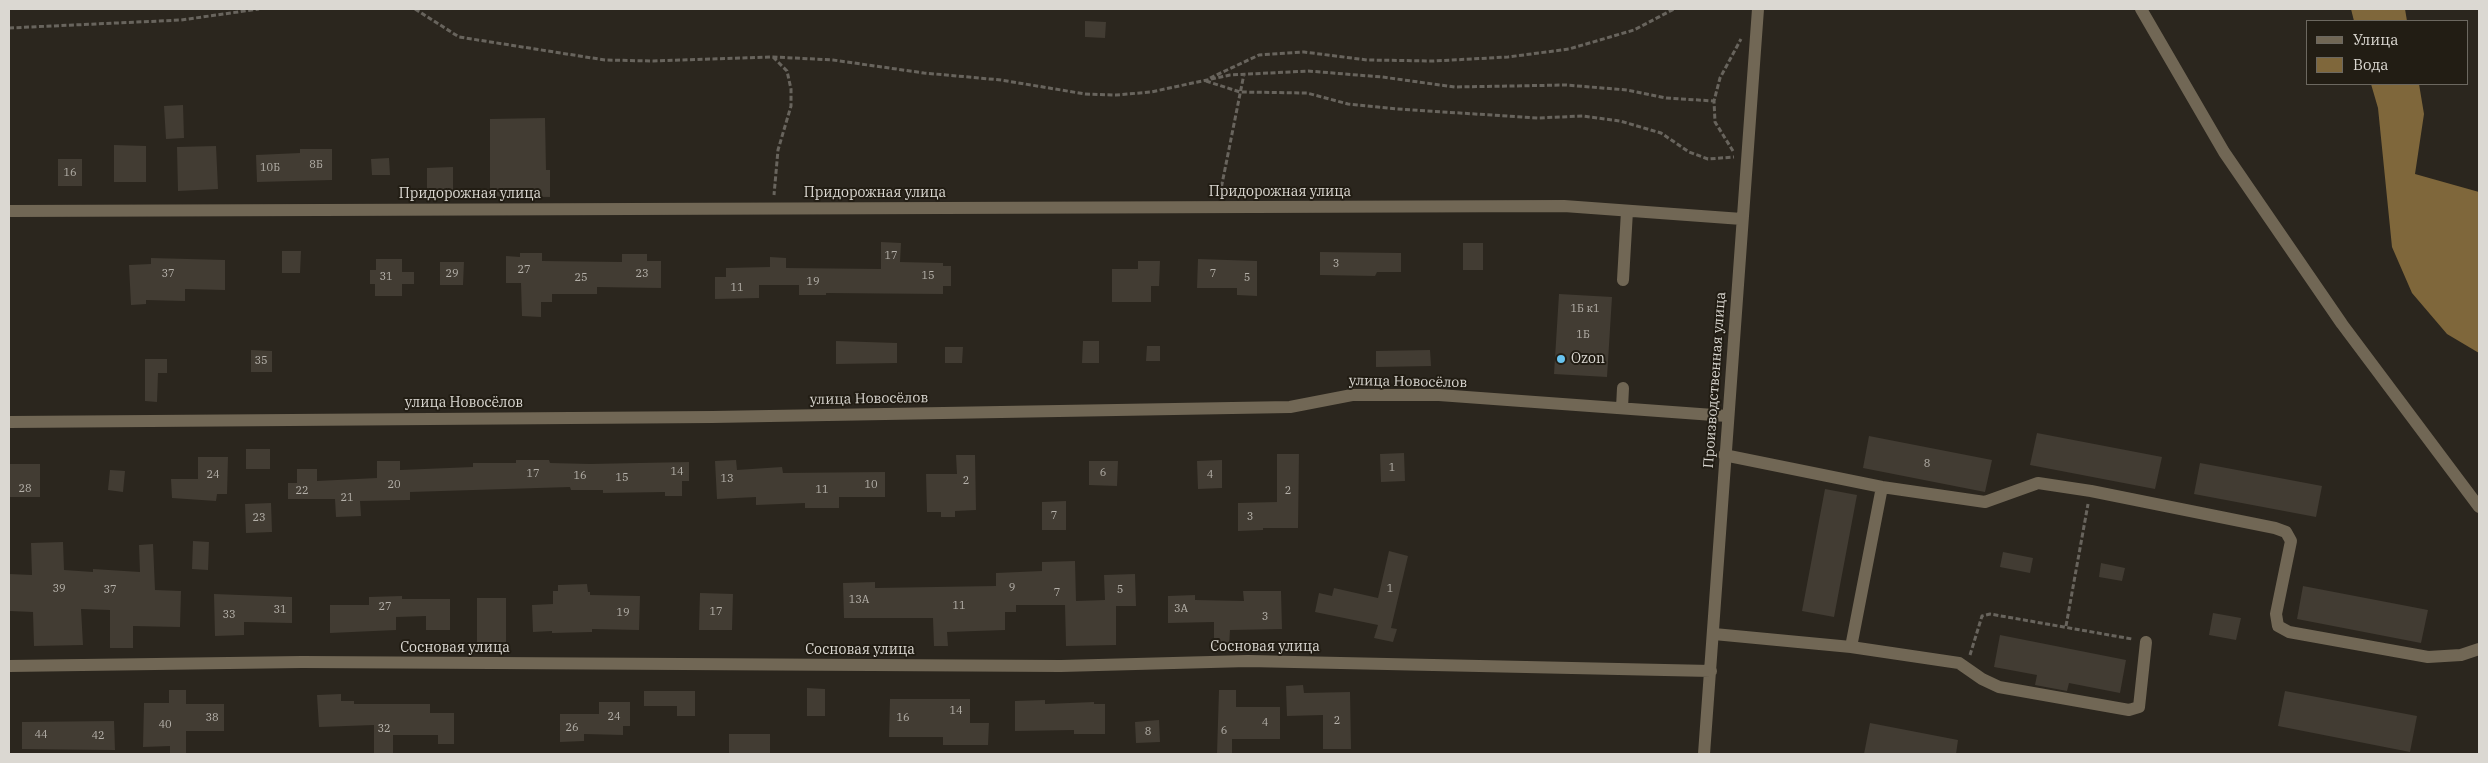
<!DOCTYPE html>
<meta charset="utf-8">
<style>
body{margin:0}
#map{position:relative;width:2488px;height:763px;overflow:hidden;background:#2b261e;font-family:"IBM Plex Serif",serif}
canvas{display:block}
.frame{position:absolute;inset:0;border:10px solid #dbd8d2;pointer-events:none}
.legend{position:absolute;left:2306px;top:20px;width:162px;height:65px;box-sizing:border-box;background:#221d14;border:1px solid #6c6860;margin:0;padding:6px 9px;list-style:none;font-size:15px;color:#dbd8d2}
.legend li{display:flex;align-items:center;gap:10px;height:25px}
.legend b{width:25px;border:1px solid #6c6860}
</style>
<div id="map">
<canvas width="2488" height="763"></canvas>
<div class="frame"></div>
<ul class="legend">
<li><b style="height:6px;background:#716755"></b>Улица</li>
<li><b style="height:14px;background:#7f673b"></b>Вода</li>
</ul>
</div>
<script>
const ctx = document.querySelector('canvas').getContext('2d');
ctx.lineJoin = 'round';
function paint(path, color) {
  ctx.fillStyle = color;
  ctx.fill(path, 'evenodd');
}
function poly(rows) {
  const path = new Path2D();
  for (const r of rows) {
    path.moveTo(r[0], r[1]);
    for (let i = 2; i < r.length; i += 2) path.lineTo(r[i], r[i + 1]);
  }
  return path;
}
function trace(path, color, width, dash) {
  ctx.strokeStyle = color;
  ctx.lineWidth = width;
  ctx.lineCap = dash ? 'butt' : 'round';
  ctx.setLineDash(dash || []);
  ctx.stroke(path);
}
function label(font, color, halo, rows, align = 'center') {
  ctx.font = font + ' "IBM Plex Serif",serif';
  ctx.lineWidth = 4;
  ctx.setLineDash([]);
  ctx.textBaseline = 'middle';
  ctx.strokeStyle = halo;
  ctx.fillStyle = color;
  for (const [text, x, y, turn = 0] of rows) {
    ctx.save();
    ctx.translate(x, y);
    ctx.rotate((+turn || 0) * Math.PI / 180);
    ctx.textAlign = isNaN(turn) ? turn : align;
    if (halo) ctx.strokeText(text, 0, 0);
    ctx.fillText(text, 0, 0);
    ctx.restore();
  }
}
const water = poly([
 [2351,9,2405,9,2407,21,2354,21],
 [2371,84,2419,84,2424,114,2415,174,2479,192,2479,353,2447,334,2412,293,2392,247,2378,108]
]);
const building = poly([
 [1085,21,1106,22,1105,38,1085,37],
 [183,105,184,138,166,139,164,106],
 [545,118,546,170,550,170,550,197,490,196,490,119],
 [114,145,146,146,146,182,114,182],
 [216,146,218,189,178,191,177,147],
 [300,149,332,149,332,180,257,182,256,155,300,153],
 [389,158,390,175,372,175,371,159],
 [58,159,82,159,82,186,58,186],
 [453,167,453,196,427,197,427,168],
 [881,242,901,243,900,262,943,263,943,266,951,266,951,286,943,286,943,294,826,293,826,295,799,295,799,285,759,285,759,298,715,299,715,277,726,277,726,268,770,267,770,257,786,258,786,268,881,269],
 [1463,243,1483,243,1483,270,1463,270],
 [282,251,301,251,300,273,282,273],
 [1320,252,1401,253,1401,272,1377,272,1375,276,1320,275],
 [520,253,542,253,542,261,622,262,622,254,647,254,647,261,661,261,661,288,597,287,597,294,552,294,552,302,541,302,541,317,522,316,521,283,506,283,506,256,520,257],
 [151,258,225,260,225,290,185,289,185,301,146,300,146,304,131,305,129,265,151,264],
 [376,259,402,259,402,272,414,272,414,284,402,284,402,296,375,296,375,284,370,284,370,270,376,270],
 [1198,259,1257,261,1257,296,1237,295,1237,288,1197,288],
 [1138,261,1160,261,1159,286,1151,286,1151,302,1112,302,1112,269,1138,269],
 [440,262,464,262,463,285,440,285],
 [1559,294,1612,297,1607,377,1554,374],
 [836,341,897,343,897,363,836,364],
 [1083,341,1099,341,1099,363,1082,363],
 [1147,346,1160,346,1160,361,1146,361],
 [945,347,963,347,962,363,945,363],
 [251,350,272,351,272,372,251,372],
 [1430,350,1431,366,1376,367,1376,351],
 [145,359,167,359,167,373,158,373,157,402,145,401],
 [2037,433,2162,457,2155,489,2030,465],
 [1869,436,1992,460,1985,492,1863,468],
 [246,449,270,449,270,469,246,469],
 [1404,453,1405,481,1381,482,1380,454],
 [1277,454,1299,454,1298,528,1263,528,1263,530,1238,531,1238,503,1277,502],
 [956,455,975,455,976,510,955,511,955,517,941,517,941,512,927,512,926,474,957,474],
 [198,457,228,457,227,494,217,494,216,501,172,498,171,479,198,479],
 [516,460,549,460,550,463,590,464,689,462,689,481,682,481,682,496,665,496,665,492,603,493,603,490,571,490,570,487,410,492,410,500,360,501,361,516,336,517,335,499,288,499,288,483,297,483,297,469,317,469,317,481,377,478,377,461,400,461,400,470,473,467,473,463,516,463],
 [736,460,737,470,782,467,783,473,885,472,885,497,839,497,839,508,805,508,805,503,756,505,756,497,717,499,715,461],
 [1222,460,1222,488,1198,489,1197,461],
 [1089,461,1118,461,1117,486,1089,485],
 [2200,463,2322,486,2316,517,2194,494],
 [9,464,40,464,40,497,9,497],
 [110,470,125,471,123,492,108,490],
 [1825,489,1857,495,1834,617,1802,611],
 [1066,501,1066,530,1042,530,1042,502],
 [271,503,272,532,246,533,245,504],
 [193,541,209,542,208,570,192,569],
 [63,542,64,570,93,572,93,569,140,572,139,545,153,544,155,590,181,591,180,627,133,626,133,648,110,648,110,610,81,609,83,645,34,646,33,612,9,611,9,574,32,575,31,543],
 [1389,551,1408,556,1391,628,1397,629,1393,642,1374,638,1378,625,1315,612,1319,593,1332,596,1334,588,1378,598],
 [2003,552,2033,558,2030,573,2000,567],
 [1075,561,1076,601,1105,600,1104,575,1135,574,1136,606,1116,606,1116,645,1066,646,1065,605,1016,605,1016,612,1005,612,1005,630,947,632,948,646,934,646,933,618,844,618,843,583,875,582,875,588,996,586,996,573,1042,571,1042,562],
 [2101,563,2125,568,2122,581,2099,577],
 [587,584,588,592,590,592,590,595,640,596,639,630,592,629,592,632,552,633,552,631,533,632,532,605,553,604,553,591,558,591,558,585],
 [2303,586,2428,610,2421,643,2297,619],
 [1243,591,1281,591,1282,629,1230,630,1229,647,1214,647,1214,622,1168,623,1168,596,1195,595,1195,600,1244,601],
 [700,593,733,594,732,630,699,630],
 [214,594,292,597,292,623,244,622,244,635,215,636],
 [402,596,402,599,450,599,450,630,426,630,426,616,396,617,396,630,330,633,330,605,369,605,369,597],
 [477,598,506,598,506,642,477,642],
 [2213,613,2241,618,2236,640,2209,635],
 [2000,635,2126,660,2120,693,2069,683,2067,691,2035,685,2037,675,1994,667],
 [1303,685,1304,693,1350,692,1351,749,1323,749,1323,715,1287,716,1286,686],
 [807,688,825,689,825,716,807,716],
 [169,690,186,690,186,704,224,704,224,731,186,731,186,753,170,753,170,746,143,747,144,703,169,703],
 [1219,690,1236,690,1236,707,1280,707,1280,739,1232,739,1232,754,1217,754],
 [644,691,695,691,695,716,677,716,677,706,644,706],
 [2285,691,2417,716,2410,752,2278,726],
 [341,694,341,701,354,701,354,704,430,704,430,713,454,713,454,744,438,744,438,735,393,735,393,753,374,753,374,725,319,727,317,695],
 [890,699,970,699,970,723,989,723,988,745,943,745,943,737,889,737],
 [1045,700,1045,704,1094,702,1094,704,1105,704,1105,734,1074,734,1074,730,1015,731,1015,701],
 [599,702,630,702,630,726,623,726,623,735,584,734,584,741,560,742,560,714,599,714],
 [1159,720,1160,742,1136,743,1135,722],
 [114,721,115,750,22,749,22,722],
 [1870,723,1958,740,1956,754,1864,754],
 [729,734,770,734,770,754,729,754]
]);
const path = poly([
 [415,9,459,37,605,60,653,61,773,57,833,60,924,73,1001,80,1085,94,1116,95,1151,92,1230,75,1308,71,1382,77,1455,87,1566,85,1627,90,1666,98,1714,101],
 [9,28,181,20,259,9],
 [773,57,787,71,791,89,791,106,778,150,774,195],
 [1210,78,1259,55,1304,52,1367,60,1434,61,1508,57,1569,49,1634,30,1674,9],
 [1206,81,1240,92,1307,93,1348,104,1397,109,1538,118,1583,116,1620,121,1661,133,1689,152,1708,159,1734,157],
 [1733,151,1715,122,1714,101,1720,78,1741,39],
 [1220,194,1244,74],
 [2066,626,2088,504],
 [1970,655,1982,616,1990,614,2132,639]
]);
const minor = poly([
 [2141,9,2224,152,2342,324,2479,507],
 [9,211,1564,206,1742,219],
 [1623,280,1627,211],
 [1622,408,1623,388],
 [9,422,712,417,1290,407,1352,395,1439,395,1727,416],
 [1724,455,1882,487,1985,502,2038,483,2091,491,2275,528,2286,532,2291,541,2276,614,2278,626,2289,632,2428,657,2461,655,2479,649],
 [1714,634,1851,647,1959,663,1982,679,1999,687,2129,710,2139,707,2146,642],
 [1851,647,1882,487],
 [9,666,302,662,1061,666,1248,661,1711,671],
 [1704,754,1758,9]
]);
const markers = [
 [1561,359,5,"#68c4f0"]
];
const numberNames = [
 ["8Б",316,165],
 ["10Б",270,168],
 ["16",70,173],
 ["17",891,256],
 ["3",1336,264],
 ["27",524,270],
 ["37",168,274],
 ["29",452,274],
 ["23",642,274],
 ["7",1213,274],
 ["15",928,276],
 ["31",386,277],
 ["25",581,278],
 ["5",1247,278],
 ["19",813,282],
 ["11",737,288],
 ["1Б к1",1585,309],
 ["1Б",1583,335],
 ["35",261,361],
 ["8",1927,464],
 ["1",1392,468],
 ["14",677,472],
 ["6",1103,473],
 ["17",533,474],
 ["24",213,475],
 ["4",1210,475],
 ["16",580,476],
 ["15",622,478],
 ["13",727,479],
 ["2",966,481],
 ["20",394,485],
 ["10",871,485],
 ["28",25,489],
 ["11",822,490],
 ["22",302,491],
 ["2",1288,491],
 ["21",347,498],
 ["7",1054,516],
 ["3",1250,517],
 ["23",259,518],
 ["9",1012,588],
 ["39",59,589],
 ["1",1390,589],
 ["37",110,590],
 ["5",1120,590],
 ["7",1057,593],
 ["13А",859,600],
 ["11",959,606],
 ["27",385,607],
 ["3А",1181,609],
 ["31",280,610],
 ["17",716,612],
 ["19",623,613],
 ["33",229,615],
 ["3",1265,617],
 ["14",956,711],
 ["24",614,717],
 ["38",212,718],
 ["16",903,718],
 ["2",1337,721],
 ["4",1265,723],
 ["40",165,725],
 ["26",572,728],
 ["32",384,729],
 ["6",1224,731],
 ["8",1148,732],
 ["44",41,735],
 ["42",98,736]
];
const streetNames = [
 ["Придорожная улица",1280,192],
 ["Придорожная улица",875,193],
 ["Придорожная улица",470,194],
 ["Производственная улица",1715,380,-86],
 ["улица Новосёлов",1408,382,1],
 ["улица Новосёлов",869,399,-1],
 ["улица Новосёлов",464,403],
 ["Сосновая улица",1265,647],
 ["Сосновая улица",455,648],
 ["Сосновая улица",860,650]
];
const poiNames = [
 ["Ozon",1571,359]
];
paint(water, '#7f673b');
paint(building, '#423c33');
trace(path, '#68645d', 3, [5, 2.5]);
trace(minor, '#716755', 12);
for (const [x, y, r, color] of markers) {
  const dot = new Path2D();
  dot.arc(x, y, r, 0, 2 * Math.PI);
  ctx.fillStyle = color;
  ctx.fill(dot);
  trace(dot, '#221d14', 2);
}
label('11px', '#b5b1aa', null, numberNames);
label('14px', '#dbd8d2', '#221d14', streetNames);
label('14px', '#dbd8d2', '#221d14', poiNames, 'left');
</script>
